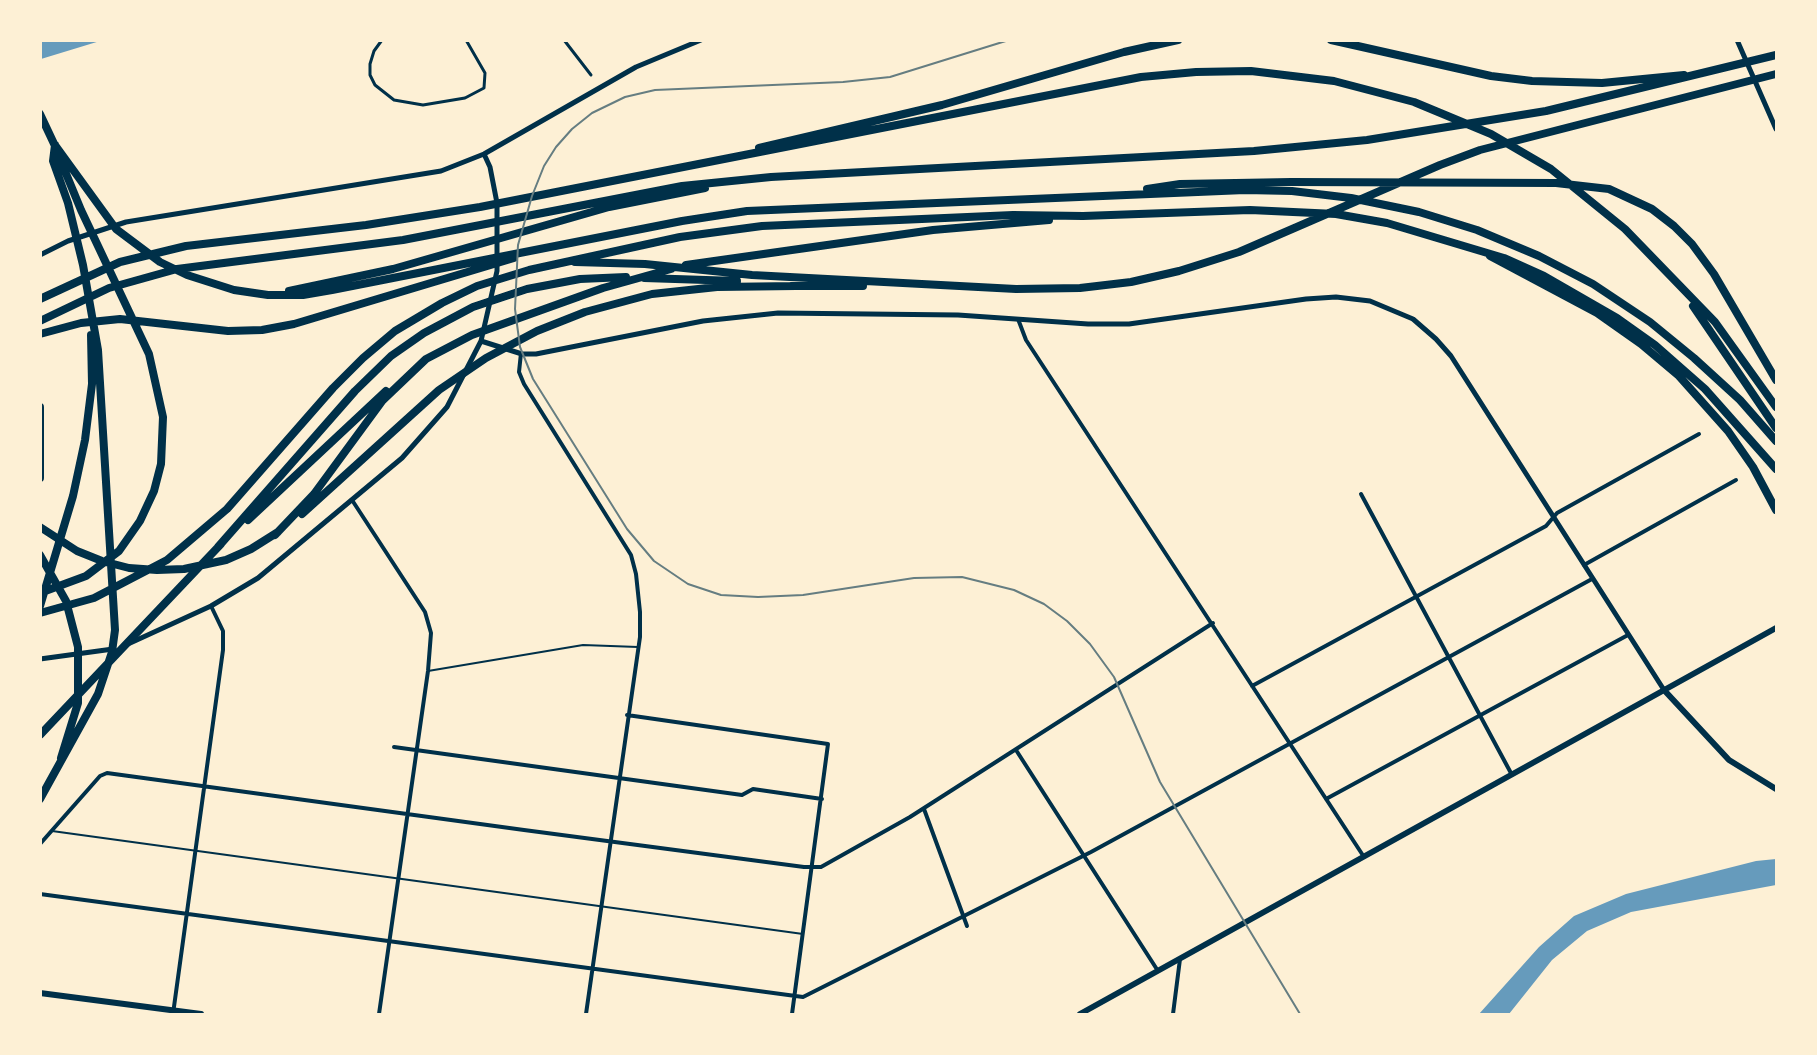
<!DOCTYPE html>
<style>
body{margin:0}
#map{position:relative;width:1817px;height:1055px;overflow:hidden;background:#fdf0d5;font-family:Helvetica,sans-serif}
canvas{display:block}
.frame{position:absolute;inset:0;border:42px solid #fdf0d5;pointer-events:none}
</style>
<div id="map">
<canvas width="1817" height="1055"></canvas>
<div class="frame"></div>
</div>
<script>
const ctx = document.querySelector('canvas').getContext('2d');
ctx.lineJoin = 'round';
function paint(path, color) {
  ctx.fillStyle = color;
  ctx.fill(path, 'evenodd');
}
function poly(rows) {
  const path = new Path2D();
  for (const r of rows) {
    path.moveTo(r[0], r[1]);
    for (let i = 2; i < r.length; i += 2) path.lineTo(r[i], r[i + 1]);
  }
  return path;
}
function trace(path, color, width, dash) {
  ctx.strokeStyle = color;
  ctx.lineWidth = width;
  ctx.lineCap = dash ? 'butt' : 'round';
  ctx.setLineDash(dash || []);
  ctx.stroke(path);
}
const water = poly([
 [41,40,100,40,100,41,41,59],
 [1776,859,1776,885,1631,912,1587,931,1552,960,1509,1014,1479,1014,1539,947,1574,916,1626,894,1756,861]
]);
const service = poly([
 [428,671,583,645,638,647],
 [52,831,803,934]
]);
const pedestrian = poly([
 [382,40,374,51,370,64,370,75,375,85,394,100,423,105,465,98,484,88,485,73,466,40],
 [564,40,591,75]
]);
const minor = poly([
 [1018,319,1026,340,1364,857],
 [521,353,519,372,524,384,631,555,636,574,640,612,640,637,586,1014],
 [1361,494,1512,775],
 [352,500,425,612,431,633,428,671,379,1014],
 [1584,565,1736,480],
 [1252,686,1546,526,1557,513,1699,434],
 [627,715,828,744,792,1014],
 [394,747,742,795,753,789,822,799],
 [1016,750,1158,971],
 [1326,799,1628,635],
 [924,809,967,926],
 [40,844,100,776,107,773,524,830,804,867,821,867,910,817,1213,623],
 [40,894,803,997,1091,852,1592,579],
 [173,1014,223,650,223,631,211,606],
 [1173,1014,1180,959]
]);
const tertiary = poly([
 [1737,40,1776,129],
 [40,255,68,241,126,222,441,171,484,154,636,67,701,40],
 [481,341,522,354,536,354,703,321,778,313,958,315,1088,324,1129,324,1306,299,1336,297,1370,301,1413,319,1436,339,1451,356,1664,690],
 [128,644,211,606,258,578,402,458,447,407,481,341,497,271,497,203,490,167,484,154],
 [40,659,113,649]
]);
const primary = poly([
 [1664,690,1729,760,1776,789],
 [40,993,201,1014],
 [1080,1014,1776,628]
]);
const motorway = poly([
 [1331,40,1491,76,1532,81,1602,83,1684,75],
 [40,114,56,148],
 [55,145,116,229,160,262,187,275,234,290,268,295,303,295,332,290,682,221,747,211,1245,190,1292,191,1351,198,1419,212,1477,230,1539,256,1593,284,1650,322,1694,358,1740,400,1776,441],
 [759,148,942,105,1124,52,1178,40],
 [1147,189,1180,184,1291,182,1556,183,1609,189,1652,209,1674,226,1692,244,1714,274,1776,380],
 [1490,256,1597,313,1641,344,1679,376,1728,431,1753,467,1776,510],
 [575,262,645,264,752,275,1016,289,1080,288,1131,282,1179,271,1239,252,1440,165,1480,150,1776,74],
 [686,265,933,230,1049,220],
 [644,278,737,281],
 [791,286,863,286],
 [289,291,393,269,609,207,705,188],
 [40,299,120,262,186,246,366,225,480,207,1141,77,1196,72,1251,71,1334,81,1414,102,1491,134,1551,169,1625,229,1715,322,1776,407],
 [1693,306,1776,428],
 [40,321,109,288,177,269,403,240,682,186,771,177,1254,151,1367,140,1546,111,1776,55],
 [40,334,81,323,120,319,228,331,262,330,294,324,514,258],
 [40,407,40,478],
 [302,514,439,390,486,358,537,331,585,312,652,294,717,287,796,286],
 [248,520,386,391],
 [40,527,77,551,102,561,129,568,157,570,184,569,226,560,251,549,278,532],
 [275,535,314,494,383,400,426,359,472,335,603,288,671,269],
 [218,547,355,391,391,356,424,333,473,307,527,289,580,279,626,277],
 [40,555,66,601,78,647,78,703,61,758],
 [40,593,86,576,119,551,140,521,154,491,161,464,163,417,149,354,81,210,60,159],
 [40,606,73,496,85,440,92,384,91,335],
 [40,613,94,598,167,560,227,509,333,388,363,358,395,331,442,303,477,286,529,270,680,237,762,226,1013,215,1083,216,1250,210,1336,214,1387,223,1504,258,1544,276,1617,318,1655,345,1705,389,1776,469],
 [40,735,221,544],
 [40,799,98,694,112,652,115,630,98,350,83,265,68,203,53,161,55,145]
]);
const rail = poly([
 [1009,40,890,77,843,82,655,90,625,97,592,113,572,129,556,147,544,166,532,196,518,245,515,309,520,347,533,379,627,529,654,561,688,584,721,595,758,597,803,595,914,578,962,577,1014,590,1044,604,1067,621,1090,644,1114,677,1160,782,1300,1014]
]);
paint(water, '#669bbc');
trace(service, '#003049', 2);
trace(pedestrian, '#003049', 3);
trace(minor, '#003049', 4);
trace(tertiary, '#003049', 5);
trace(primary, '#003049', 6);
trace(motorway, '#003049', 8);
trace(rail, '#657d81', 2);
</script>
